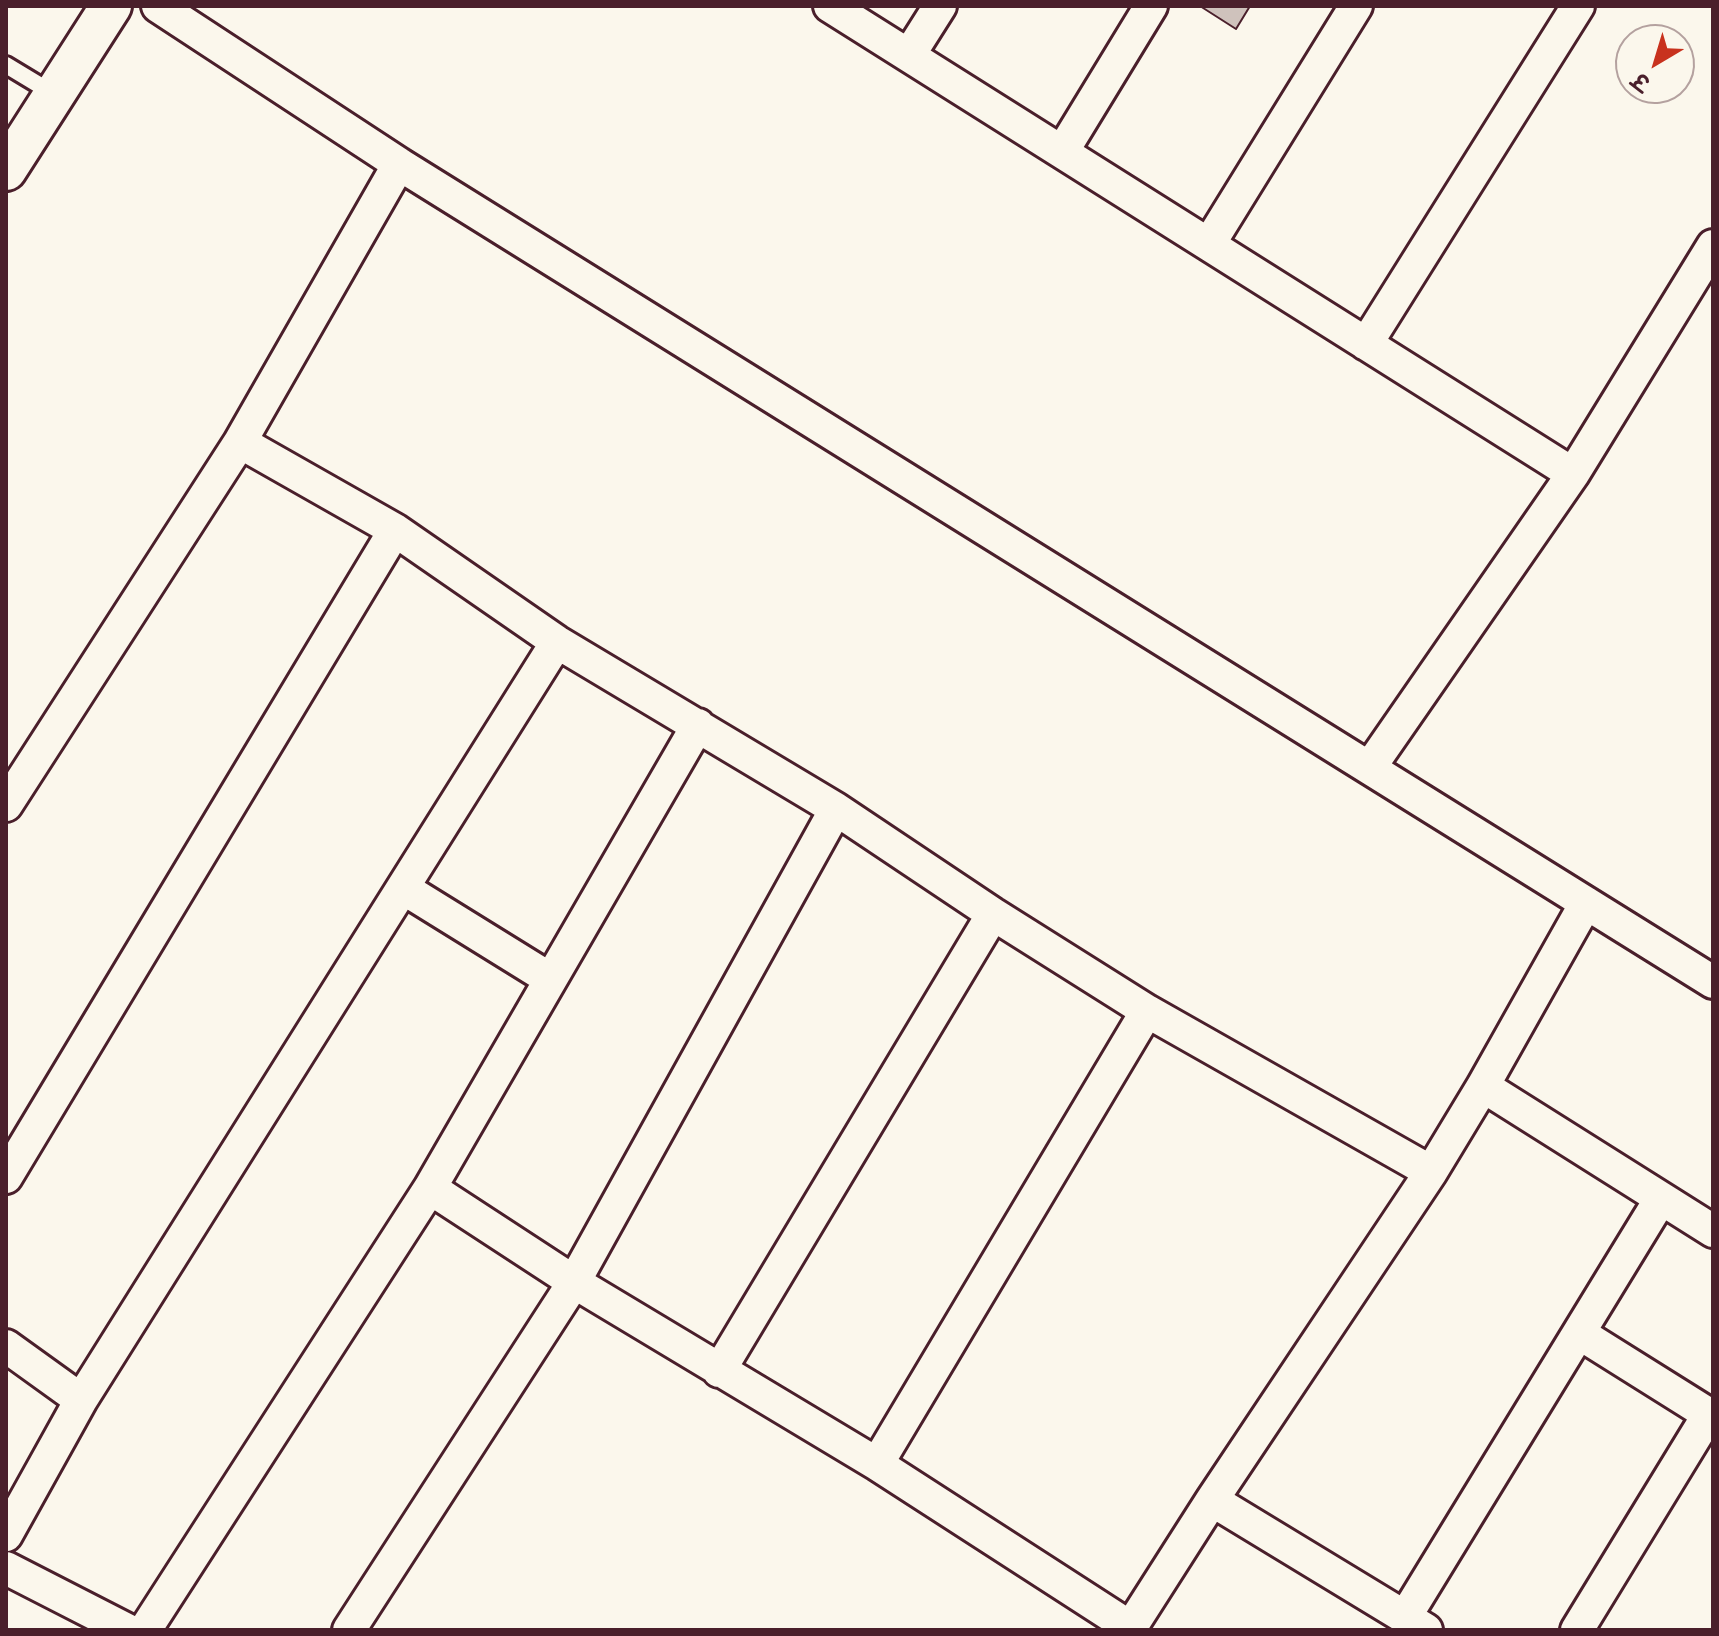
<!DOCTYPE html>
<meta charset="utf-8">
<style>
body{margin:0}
#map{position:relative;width:1719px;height:1636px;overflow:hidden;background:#fbf7ec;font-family:"Shantell Sans","Playpen Sans Deva",sans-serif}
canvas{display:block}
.frame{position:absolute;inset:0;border:8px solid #4a1f2b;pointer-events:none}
.north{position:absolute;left:1615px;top:24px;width:80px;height:80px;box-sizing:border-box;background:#fbf7ec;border:2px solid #b4a19f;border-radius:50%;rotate:218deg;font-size:22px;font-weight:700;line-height:32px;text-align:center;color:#4a1f2b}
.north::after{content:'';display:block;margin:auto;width:28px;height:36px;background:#c8321e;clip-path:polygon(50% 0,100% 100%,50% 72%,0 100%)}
</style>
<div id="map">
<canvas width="1719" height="1636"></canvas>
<div class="frame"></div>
<div class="north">उ</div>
</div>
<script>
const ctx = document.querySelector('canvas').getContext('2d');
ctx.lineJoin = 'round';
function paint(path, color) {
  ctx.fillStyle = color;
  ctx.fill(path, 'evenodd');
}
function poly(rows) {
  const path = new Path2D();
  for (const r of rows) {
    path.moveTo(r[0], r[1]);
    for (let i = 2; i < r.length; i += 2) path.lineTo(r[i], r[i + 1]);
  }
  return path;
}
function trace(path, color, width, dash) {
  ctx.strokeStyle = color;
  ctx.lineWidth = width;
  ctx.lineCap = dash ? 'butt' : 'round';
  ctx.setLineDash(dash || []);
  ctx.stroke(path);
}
const building = poly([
 [1200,6,1250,6,1236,29,1200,6]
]);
const service = poly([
 [6,65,54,94]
]);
const minor = poly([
 [158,6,399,164,1713,982],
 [830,6,1573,474],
 [909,55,940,6],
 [1062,152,1151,6],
 [1209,244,1356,6],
 [1366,344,1578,6],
 [240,442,395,530,557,642,836,809,993,914,1147,1011,1431,1172],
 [1370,767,1573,474,1713,246],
 [6,805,240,442,399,164],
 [403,888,550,979],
 [1483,1086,1713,1231],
 [6,1177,395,530],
 [430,1188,574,1282,877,1464,1131,1628],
 [1579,1333,1713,1417],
 [6,1346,81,1400],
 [719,1371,993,914],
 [877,1464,1147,1011],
 [1212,1500,1426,1630],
 [6,1535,81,1400,557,642],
 [6,1568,127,1630],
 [1405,1617,1660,1200],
 [145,1630,430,1188,698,725],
 [349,1630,574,1282,836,809],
 [1129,1630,1212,1500,1431,1172,1483,1086,1586,903],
 [1577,1630,1709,1414]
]);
const tertiary = poly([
 [6,170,111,6]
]);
paint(building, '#cfc2bc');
trace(building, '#4a1f2b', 2);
trace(service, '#4a1f2b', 22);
trace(minor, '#4a1f2b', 38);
trace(tertiary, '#4a1f2b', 46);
trace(service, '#fbf7ec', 16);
trace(minor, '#fbf7ec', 32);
trace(tertiary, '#fbf7ec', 40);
</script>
